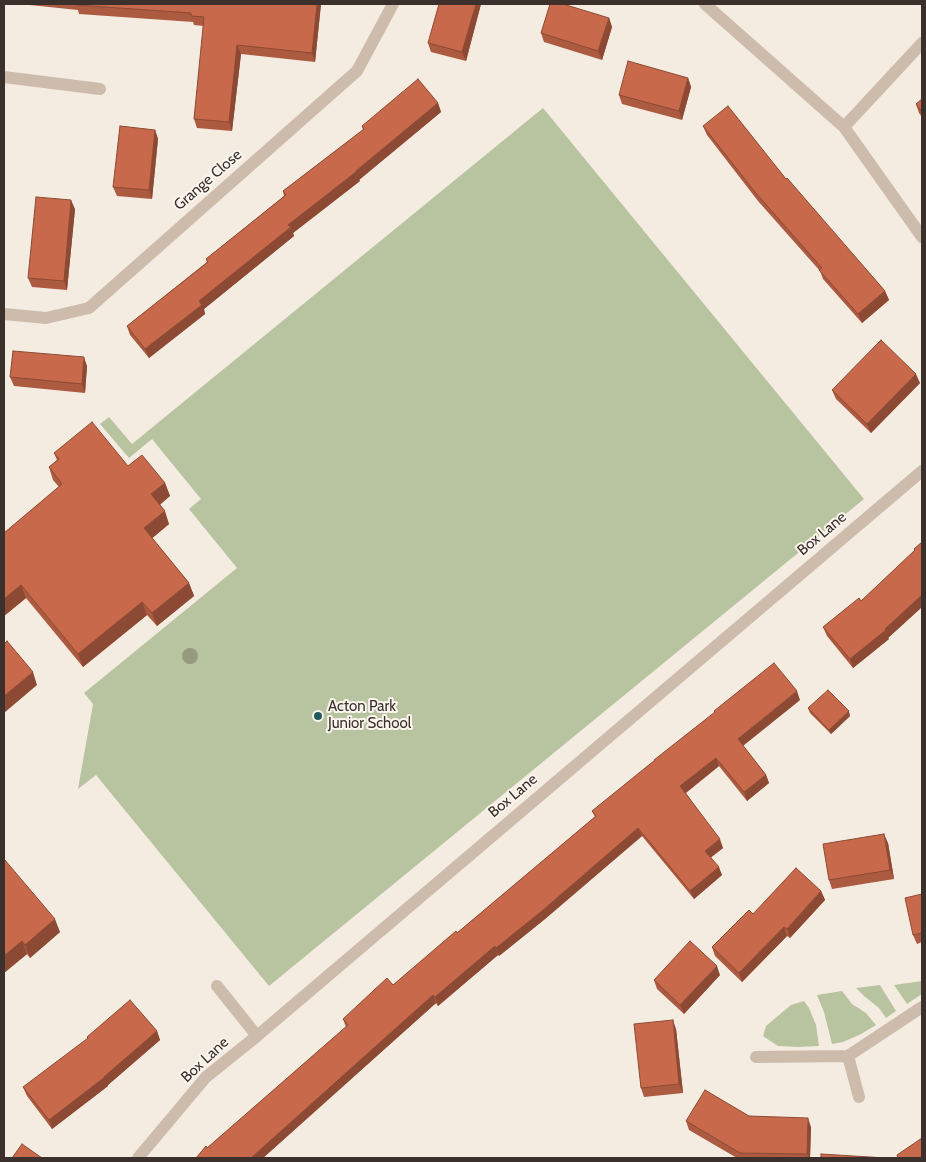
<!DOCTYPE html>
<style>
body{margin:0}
#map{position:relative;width:926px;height:1162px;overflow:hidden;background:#f4ebe1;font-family:Cabin,sans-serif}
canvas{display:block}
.frame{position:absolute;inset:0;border:5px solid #3b302b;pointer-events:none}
</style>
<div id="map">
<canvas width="926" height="1162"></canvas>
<div class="frame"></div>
</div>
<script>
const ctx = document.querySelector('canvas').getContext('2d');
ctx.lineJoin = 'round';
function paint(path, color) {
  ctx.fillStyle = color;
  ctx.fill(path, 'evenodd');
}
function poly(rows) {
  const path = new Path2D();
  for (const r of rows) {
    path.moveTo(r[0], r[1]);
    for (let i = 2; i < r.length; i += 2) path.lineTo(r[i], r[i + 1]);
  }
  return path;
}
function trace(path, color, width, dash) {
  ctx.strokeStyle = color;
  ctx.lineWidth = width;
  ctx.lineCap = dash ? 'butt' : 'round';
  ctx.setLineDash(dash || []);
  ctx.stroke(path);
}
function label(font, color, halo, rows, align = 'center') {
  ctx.font = font + ' Cabin,sans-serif';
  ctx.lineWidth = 4;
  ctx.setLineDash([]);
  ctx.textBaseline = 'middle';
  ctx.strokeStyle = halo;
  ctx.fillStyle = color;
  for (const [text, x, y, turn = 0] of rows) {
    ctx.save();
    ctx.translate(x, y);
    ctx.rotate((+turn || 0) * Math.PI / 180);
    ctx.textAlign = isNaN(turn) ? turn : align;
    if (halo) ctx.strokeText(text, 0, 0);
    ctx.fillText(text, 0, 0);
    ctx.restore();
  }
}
const green = poly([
 [543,108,864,499,269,986,96,775,78,789,93,704,84,693,237,568,189,509,201,499,152,439,129,458,100,424,109,417,132,444],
 [922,981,922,994,907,1004,894,985],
 [880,985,896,1011,886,1018,879,1008,864,996,856,988],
 [842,991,852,1004,866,1013,876,1025,861,1034,843,1042,832,1044,824,1012,817,995],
 [804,1001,809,1008,816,1025,819,1046,799,1047,778,1046,763,1036,766,1026,791,1005]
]);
const minor = poly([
 [705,4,844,127,922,237],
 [4,77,100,89],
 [844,127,922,43],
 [4,314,46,318,89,308,357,71,393,4],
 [217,986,257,1036],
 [848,1056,859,1097],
 [756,1057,848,1056,922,1007],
 [138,1158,206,1077,257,1036,922,471]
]);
const trees = [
 [190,656]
];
const wall = poly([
 [20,4,321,4,315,62,241,54,232,131,197,128,194,119,204,26,194,25,193,22,79,14,78,10],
 [481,4,466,61,431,52,428,43],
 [609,18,612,27,602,60,544,42,541,33],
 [688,78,691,87,682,120,622,104,619,95],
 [922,99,922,117,919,113,916,104],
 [438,103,441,112,359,180,360,181,293,233,294,236,204,309,205,314,149,358,130,335,127,326,207,262,206,259,284,196,283,191,363,130,362,126],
 [703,126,786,179,885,291,889,300,862,323,823,279,820,271,758,201,707,135],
 [155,130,158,139,152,199,117,196,113,187],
 [75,209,67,290,32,287,28,278],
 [87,366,85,393,14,386,10,377],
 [920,383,871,433,836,399,832,390],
 [54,453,128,466,165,483,170,496,160,505,169,524,152,538,189,583,194,596,157,626,147,615,83,667,26,598,4,616,4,533,59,487,53,480,49,467,57,460],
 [922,542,922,607,888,638,889,639,853,668,827,636,823,627,861,601,915,551,914,549],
 [800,700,743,746,766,775,769,783,747,801,719,766,686,793,723,848,711,857,722,875,694,899,642,836,545,919,499,956,498,955,438,1006,436,1003,263,1158,196,1158,346,1027,343,1019,393,985,457,933,595,817,592,811],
 [808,708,850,716,831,734,810,713],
 [888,843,894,879,832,889,829,880],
 [4,859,60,932,30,958,27,954,4,973],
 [821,891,825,900,790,938,787,936,742,982,715,956,712,947,753,914],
 [922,894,922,942,917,944,913,935],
 [720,975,684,1014,657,989,654,980],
 [676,1029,683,1093,644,1097,641,1088],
 [157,1031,160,1040,108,1085,108,1086,52,1129,27,1096,23,1087],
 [749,1116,811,1127,810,1158,737,1158,689,1130,686,1121]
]);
const shadedWall = poly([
 [317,4,321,4,315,62,312,53],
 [476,4,481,4,466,61,462,52],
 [609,18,612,27,602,60,598,51],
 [237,45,241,54,232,131,229,122],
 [688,78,691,87,682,120,679,111],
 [438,103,441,112,359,180,360,181,293,233,294,236,204,309,205,314,149,358,145,349,199,301,288,225,356,171],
 [155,130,158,139,152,199,149,190],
 [71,200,75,209,67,290,64,281],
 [885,291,889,300,862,323,858,314],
 [84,357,87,366,85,393,82,384],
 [916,374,920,383,871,433,867,424],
 [165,483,170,496,156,507,151,494],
 [165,511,169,524,149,541,144,528],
 [189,583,194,596,157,626,152,613],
 [21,585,26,598,4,616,4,599],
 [922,595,922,607,888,638,889,639,853,668,850,659],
 [142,602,147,615,83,667,78,654],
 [33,672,37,685,4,713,4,696],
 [797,691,800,700,741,747,738,739],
 [849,711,850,716,831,734,829,730],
 [716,758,719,766,684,794,680,786],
 [766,775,769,783,747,801,744,792],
 [638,828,642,836,545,919,499,956,496,948],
 [884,834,888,843,894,879,890,870],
 [720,839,723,848,709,859,705,851],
 [719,867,722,875,694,899,690,891],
 [821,891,825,900,790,938,787,929],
 [55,919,60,932,30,958,25,945],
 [784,927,787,936,742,982,739,973],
 [22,941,27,954,4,973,4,956],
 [495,946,498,955,438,1006,435,997],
 [717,966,720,975,684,1014,680,1005],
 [433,995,436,1003,263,1158,251,1158],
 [673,1020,676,1029,683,1093,679,1084],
 [157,1031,160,1040,108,1085,108,1086,52,1129,49,1120,104,1077],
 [808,1118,811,1127,810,1158,809,1158,807,1154]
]);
const building = poly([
 [76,4,317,4,312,53,237,45,229,122,194,119,204,17,191,16,191,13,76,5,76,4],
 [439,4,476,4,462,52,428,43,439,4],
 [550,4,563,4,609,18,598,51,541,33,550,4],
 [628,61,688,78,679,111,619,95,628,61],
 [418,79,438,103,356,171,356,172,288,225,291,227,199,301,202,305,145,349,127,326,208,262,206,259,286,195,283,191,364,129,362,126,418,79],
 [922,99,922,112,916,104,922,99],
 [728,106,786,179,787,178,885,291,858,314,819,270,822,268,755,192,703,126,728,106],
 [120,126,155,130,149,190,113,187,120,126],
 [36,197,71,200,64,281,28,278,36,197],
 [881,340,916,374,867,424,832,390,881,340],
 [13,351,84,357,82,384,10,377,13,351],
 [92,422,128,466,142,455,165,483,151,494,165,511,144,528,189,583,152,613,142,602,78,654,21,585,4,599,4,533,62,484,49,467,59,459,54,453,92,422],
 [922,542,922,595,885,629,886,630,850,659,823,627,859,598,861,601,915,550,914,549,922,542],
 [7,641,33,672,4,696,4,644,7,641],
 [774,663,797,691,738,739,766,775,744,792,716,758,680,786,720,839,705,851,719,867,690,891,638,828,542,911,496,948,495,946,435,997,433,995,251,1158,252,1158,196,1158,206,1146,207,1148,348,1025,343,1019,387,978,393,985,456,931,457,933,596,816,592,811,655,760,654,760,715,712,714,711,774,663],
 [828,690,849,711,829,730,808,708,828,690],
 [884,834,890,870,829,880,823,844,884,834],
 [4,859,55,919,25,945,22,941,4,956,4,859],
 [796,868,821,891,787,929,784,927,739,973,712,947,749,910,753,914,796,868],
 [922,894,922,933,913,935,905,898,922,894],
 [690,941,717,966,680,1005,654,980,690,941],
 [130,1000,157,1031,104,1077,105,1077,49,1120,23,1087,88,1038,87,1037,130,1000],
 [673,1020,679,1084,641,1088,634,1024,673,1020],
 [705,1090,749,1116,808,1118,807,1154,740,1153,686,1121,705,1090],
 [922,1138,922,1158,898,1158,897,1155,922,1138],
 [22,1144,42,1158,12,1158,22,1144],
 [821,1154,886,1158,821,1158,821,1154]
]);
const markers = [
 [318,716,5,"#1f5a5e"]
];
const streetNames = [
 ["Grange Close",208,180,-41],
 ["Box Lane",822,534,-40],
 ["Box Lane",513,796,-40],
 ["Box Lane",205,1060,-43]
];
const poiNames = [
 ["Acton Park",328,707],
 ["Junior School",328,724]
];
paint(green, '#b8c4a0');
trace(minor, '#cdbbac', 12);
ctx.fillStyle = '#969b7f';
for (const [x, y] of trees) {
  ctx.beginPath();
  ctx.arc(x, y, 8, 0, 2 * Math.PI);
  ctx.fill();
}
paint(wall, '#ac5a40');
paint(shadedWall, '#8c4a34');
paint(building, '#c8694b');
trace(building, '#8c4a34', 1);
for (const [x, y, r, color] of markers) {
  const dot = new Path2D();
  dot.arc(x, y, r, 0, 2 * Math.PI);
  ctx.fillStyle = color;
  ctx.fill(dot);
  trace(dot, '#fbf5ee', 2);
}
label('15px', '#3b302b', '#fbf5ee', streetNames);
label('15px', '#3b302b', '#fbf5ee', poiNames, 'left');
</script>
